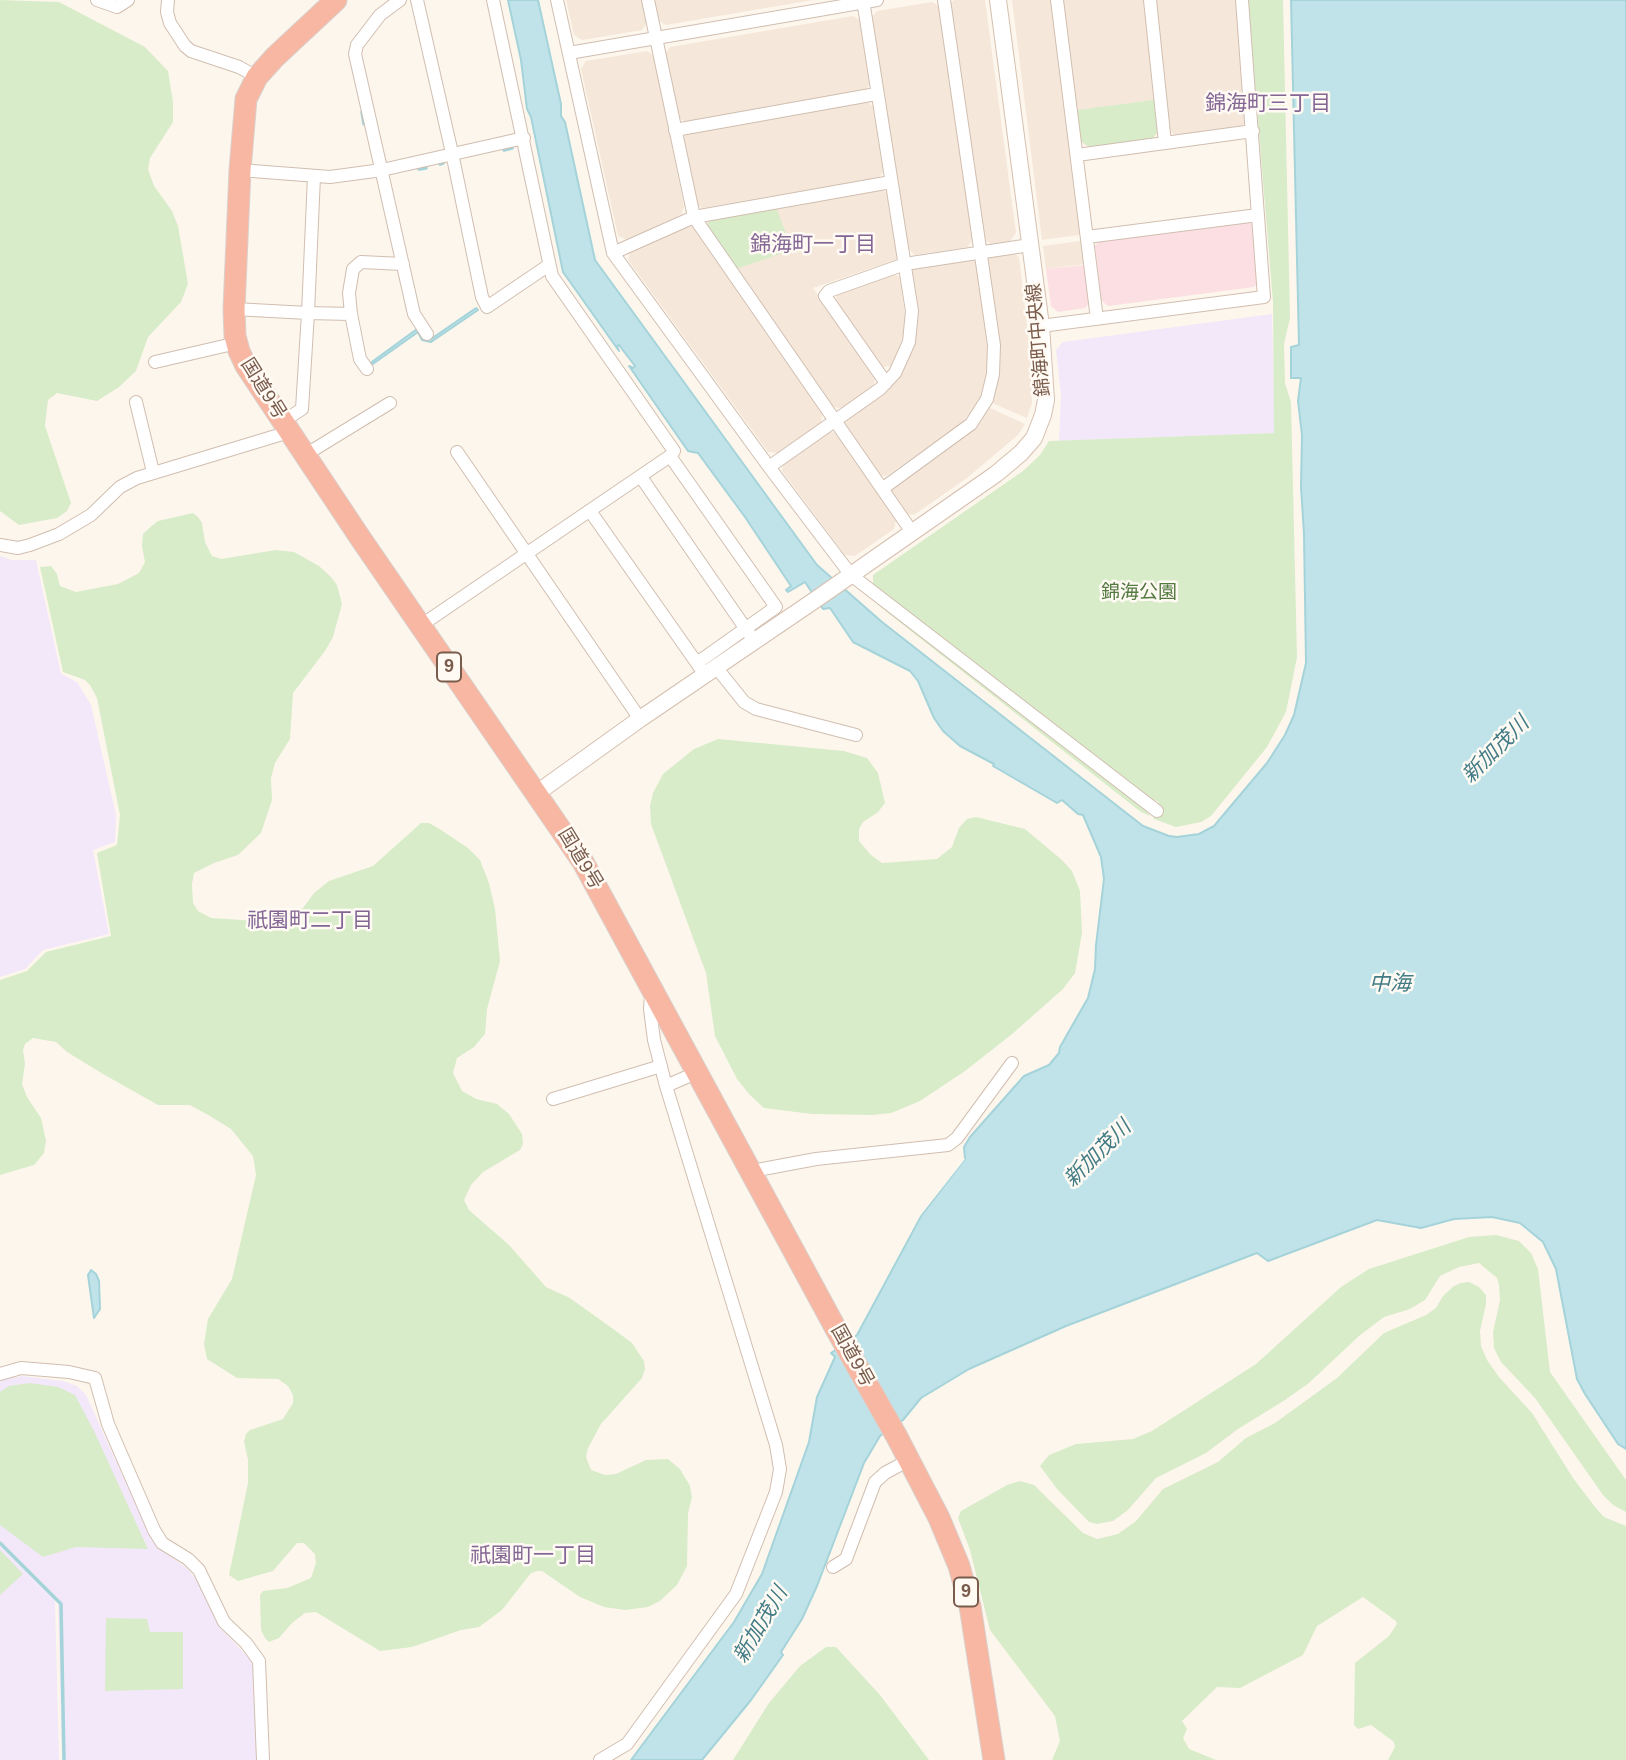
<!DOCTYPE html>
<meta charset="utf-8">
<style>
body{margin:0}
canvas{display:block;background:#fdf6ec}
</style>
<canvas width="1626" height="1760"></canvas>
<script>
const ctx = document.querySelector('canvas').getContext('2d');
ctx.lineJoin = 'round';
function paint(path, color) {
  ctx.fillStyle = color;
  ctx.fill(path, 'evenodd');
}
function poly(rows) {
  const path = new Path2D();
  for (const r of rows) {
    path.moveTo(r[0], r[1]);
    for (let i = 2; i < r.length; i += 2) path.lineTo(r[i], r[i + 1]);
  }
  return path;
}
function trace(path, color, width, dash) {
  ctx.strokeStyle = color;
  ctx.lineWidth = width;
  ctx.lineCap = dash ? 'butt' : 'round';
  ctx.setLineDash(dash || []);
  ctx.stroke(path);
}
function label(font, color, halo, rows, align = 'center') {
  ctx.font = font + ' Helvetica,"Noto Sans JP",sans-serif';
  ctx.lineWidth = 5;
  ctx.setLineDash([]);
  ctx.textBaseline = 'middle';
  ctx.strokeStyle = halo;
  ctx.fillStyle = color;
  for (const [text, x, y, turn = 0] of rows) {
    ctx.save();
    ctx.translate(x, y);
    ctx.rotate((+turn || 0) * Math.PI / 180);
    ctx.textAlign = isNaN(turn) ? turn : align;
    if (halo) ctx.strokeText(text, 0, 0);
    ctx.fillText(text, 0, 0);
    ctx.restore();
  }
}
const residential = poly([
 [566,0,643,0,647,22,642,30,582,40,574,35],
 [654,0,813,0,666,25,658,20],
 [954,0,985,0,1016,233,1010,241,991,244,983,238,950,4],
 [1012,0,1052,0,1081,232,1079,235,1042,240],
 [1063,0,1145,0,1158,132,1153,139,1088,147,1080,141],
 [1156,0,1237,0,1246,122,1241,127,1175,135,1169,130],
 [932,2,940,7,972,240,968,247,915,255,908,249,871,18,877,11],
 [853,16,861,21,871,83,865,91,685,122,678,117,665,54,670,47],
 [647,51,654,56,684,207,681,215,627,240,618,236,581,69,586,61],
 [867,102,874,107,884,170,879,178,702,208,694,203,682,140,688,133],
 [881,189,888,194,898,259,813,288,875,377,874,385,841,408,831,407,706,226,709,219],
 [684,225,693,227,822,414,821,423,777,453,768,452,628,260,630,250],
 [1080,241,1082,243,1085,264,1046,269,1043,246],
 [1012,252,1019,257,1030,352,1032,403,1027,418,990,402,997,385,999,366,987,261,992,255],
 [968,257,976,263,988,352,987,375,979,402,962,423,886,476,878,475,844,427,846,418,912,351,917,325,911,272,916,265],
 [893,274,900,277,905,316,904,334,891,366,883,367,835,300,839,292],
 [988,407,1025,424,1018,435,967,478,914,515,905,514,891,494,893,485],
 [827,431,836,433,896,520,894,529,855,556,845,555,782,471,784,462]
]);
const education = poly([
 [1272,314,1275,433,1059,441,1061,395,1056,350,1063,342],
 [0,556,12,560,36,560,61,674,77,682,91,705,116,815,115,842,93,850,109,934,43,950,25,969,0,977],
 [22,1376,63,1381,77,1386,86,1395,152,1540,157,1547,188,1569,200,1585,219,1627,249,1658,253,1666,259,1728,259,1760,62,1760,58,1599,0,1541,0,1382,4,1379],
 [0,1546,55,1600,59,1760,0,1760]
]);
const medical = poly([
 [1247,221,1255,227,1259,280,1254,287,1108,306,1101,300,1095,246,1100,240],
 [1085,265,1090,302,1085,308,1058,312,1051,306,1046,269]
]);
const green = poly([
 [0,0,59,2,145,47,168,71,173,102,173,122,150,158,148,169,154,186,172,211,178,226,188,284,181,302,148,337,136,371,119,387,97,401,57,393,48,400,45,426,71,503,67,511,57,518,19,525,0,511],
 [1248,0,1283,0,1290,318,1284,344,1285,383,1291,402,1297,657,1286,712,1267,747,1211,816,1201,822,1176,827,1154,819,1152,814,1159,802,1144,796,873,584,873,575,1023,471,1040,455,1049,441,1274,433,1273,302],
 [1154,100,1158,131,1153,138,1089,147,1081,141,1077,110],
 [776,207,792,250,736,269,706,227,710,220],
 [193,513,198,517,202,523,205,542,212,556,221,559,276,550,294,552,319,566,331,577,337,585,342,604,333,637,325,651,293,693,290,739,275,763,271,778,272,800,261,833,238,855,214,863,194,873,192,884,193,903,198,911,211,918,272,922,303,908,314,893,329,881,373,866,421,823,429,823,438,828,468,848,480,860,489,883,495,909,500,961,487,1009,485,1034,474,1047,457,1058,453,1073,462,1091,476,1099,497,1104,509,1114,522,1134,523,1144,520,1150,483,1172,471,1185,464,1200,469,1210,509,1245,546,1287,570,1298,620,1334,632,1343,644,1361,645,1369,642,1378,601,1424,588,1448,586,1457,591,1470,605,1475,616,1474,646,1460,668,1459,680,1469,690,1486,692,1497,688,1513,687,1566,677,1585,660,1601,648,1607,625,1610,604,1607,580,1597,542,1571,537,1571,531,1573,502,1610,479,1627,461,1630,412,1647,380,1651,316,1612,305,1613,292,1623,279,1638,269,1642,265,1638,261,1630,260,1595,263,1591,287,1588,311,1578,316,1563,315,1554,304,1543,297,1543,273,1571,238,1581,229,1575,248,1483,248,1460,244,1442,246,1434,250,1430,283,1419,293,1403,293,1395,288,1386,278,1379,237,1378,207,1359,204,1344,208,1319,232,1279,256,1175,253,1156,231,1129,210,1116,190,1105,158,1105,103,1074,67,1052,56,1042,33,1038,25,1044,23,1050,25,1064,22,1084,27,1097,41,1118,46,1141,44,1153,34,1165,0,1175,0,980,27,971,46,952,111,936,97,853,117,845,120,815,97,698,90,685,85,680,63,672,40,567,51,566,57,574,60,586,76,592,118,584,139,573,145,562,142,546,143,534,148,529,158,521],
 [863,591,1145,809,1150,816,1141,812,883,609],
 [718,739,844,751,867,758,878,773,885,803,878,812,863,822,859,829,859,841,871,855,882,863,937,859,952,847,959,828,967,819,976,817,1025,829,1062,860,1072,871,1080,891,1082,933,1075,973,1063,989,1011,1035,965,1071,920,1101,891,1113,872,1115,812,1114,764,1108,749,1094,737,1079,715,1036,706,973,651,824,650,806,653,793,663,774,694,749],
 [1496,1235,1519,1241,1531,1253,1538,1269,1550,1372,1626,1480,1626,1512,1613,1505,1603,1495,1535,1398,1501,1362,1494,1348,1493,1332,1500,1300,1499,1285,1497,1278,1479,1263,1459,1267,1440,1276,1425,1300,1410,1309,1384,1317,1359,1336,1309,1383,1285,1400,1238,1429,1206,1453,1156,1478,1128,1510,1113,1521,1097,1524,1089,1522,1057,1489,1040,1466,1049,1455,1076,1444,1133,1439,1152,1431,1256,1364,1341,1287,1369,1269,1469,1237],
 [1469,1282,1479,1287,1486,1295,1486,1304,1480,1331,1481,1346,1487,1360,1499,1377,1532,1413,1573,1478,1595,1507,1604,1517,1626,1526,1626,1760,1388,1760,1395,1747,1394,1742,1371,1725,1358,1729,1354,1725,1355,1663,1389,1636,1397,1624,1396,1621,1363,1597,1317,1626,1303,1655,1240,1688,1217,1687,1182,1721,1187,1729,1183,1738,1189,1749,1216,1760,1052,1760,1060,1741,1055,1716,990,1630,970,1550,958,1518,961,1511,1007,1485,1020,1481,1034,1485,1083,1533,1097,1539,1118,1534,1136,1521,1163,1489,1218,1462,1246,1438,1275,1423,1337,1378,1384,1333,1426,1315,1436,1308,1443,1296,1454,1286,1461,1283],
 [29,1383,58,1387,75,1395,94,1431,148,1549,76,1547,43,1557,0,1525,0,1392,9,1386],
 [0,1550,23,1574,0,1595],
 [106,1618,147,1619,150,1632,183,1632,183,1689,105,1691],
 [826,1647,836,1647,880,1695,929,1760,733,1760,769,1703,800,1666]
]);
const water = poly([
 [508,0,538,0,561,104,561,116,565,122,595,260,817,565,882,622,1143,826,1169,836,1177,837,1199,834,1214,826,1267,763,1285,735,1294,715,1306,663,1304,534,1301,487,1302,435,1298,401,1301,378,1291,378,1291,347,1299,345,1291,0,1626,0,1626,1449,1618,1444,1585,1394,1577,1379,1556,1269,1543,1242,1520,1223,1492,1217,1454,1219,1421,1228,1377,1220,1268,1261,1257,1253,1066,1326,969,1369,921,1398,903,1420,880,1436,864,1463,817,1586,802,1619,781,1652,783,1655,751,1700,702,1760,631,1760,734,1622,762,1574,809,1442,817,1397,835,1357,831,1353,857,1335,921,1216,965,1159,964,1147,970,1137,1024,1076,1049,1065,1059,1053,1060,1047,1088,998,1095,969,1096,945,1104,879,1101,857,1083,815,1078,814,1062,800,1057,803,993,766,994,764,960,746,943,731,934,718,918,681,910,671,853,642,830,608,823,609,805,582,788,592,786,590,791,586,745,517,698,453,688,451,629,366,633,368,635,366,619,345,617,346,619,351,563,272,531,117,527,109,521,60,508,0],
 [399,269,431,339,476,308,478,310,431,342,422,340,418,332,370,366,369,364,417,329,407,310,399,269],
 [91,1270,96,1274,99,1281,100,1309,94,1318,88,1275,91,1270]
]);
const pier = poly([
 [961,1156,965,1159,920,1216,863,1321,861,1318,918,1214]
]);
const stream = poly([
 [362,112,364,124],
 [504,150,512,148],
 [440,164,443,163],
 [419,169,426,168],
 [0,1543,61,1604,64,1760]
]);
const street = poly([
 [97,0,117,7,128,0],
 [168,0,167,12,170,23,185,46,191,51,239,67,257,77],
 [400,0,380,15,357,45,355,54,414,314,427,334],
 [417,0,452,153,482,297,487,307,549,265],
 [493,0,552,276,674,451,670,456,776,607,697,663],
 [557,0,613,253,769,467,851,575,1157,811],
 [648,0,694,217,912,532],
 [1057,0,1097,319],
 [1150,0,1165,143],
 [569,53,877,0],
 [675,130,876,94],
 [1077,155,1253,131],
 [240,170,330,177,382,170,524,138],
 [1087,237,1258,215],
 [613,253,694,217,891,182],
 [234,309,308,313,314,176],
 [1041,326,1264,297,1242,0],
 [155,362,237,343],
 [367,369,360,359,351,314,349,293,353,269,361,262,403,264],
 [886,383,830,303,825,296,829,291,905,264,1030,245],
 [136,402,153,472],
 [282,422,302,409,308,313,351,314],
 [457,452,640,719],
 [305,455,390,403],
 [769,467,880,389,895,373,909,342,912,311,863,0],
 [641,477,750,635],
 [882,489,971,424,987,399,993,374,994,345,944,0],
 [590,511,701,669],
 [0,545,18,548,30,545,59,534,91,515,120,487,137,478,289,432],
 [420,626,670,456],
 [716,667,744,702,756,709,856,735],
 [651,993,650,1009,654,1040,666,1086,698,1072],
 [553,1099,661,1066],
 [752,1171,816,1159,948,1145,957,1138,1012,1063],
 [0,1374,21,1368,69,1372,95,1378,108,1424,154,1530,162,1543,188,1559,199,1570,224,1622,246,1643,259,1661,263,1760],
 [833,1567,846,1559,875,1482,885,1473,909,1460],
 [600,1760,627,1744,736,1594,776,1492,780,1469,776,1445,666,1086]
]);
const secondary = poly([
 [537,793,640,719,815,600,996,474,1021,453,1034,438,1043,415,1046,400,1041,326,998,0]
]);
const highway = poly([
 [336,0,275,57,257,77,246,99,240,170,234,309,235,336,239,351,246,366,361,539,583,862,836,1329,897,1437,939,1518,959,1566,970,1606,994,1760]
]);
const shields = [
 [449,667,24],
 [966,1592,24]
];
const shieldNames = [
 ["9",449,667],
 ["9",966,1592]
];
const streetNames = [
 ["錦海町中央線",1039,340,-95],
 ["国道9号",263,389,58],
 ["国道9号",580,859,59],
 ["国道9号",852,1356,61]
];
const parkNames = [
 ["錦海公園",1139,593]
];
const neighbourhoodNames = [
 ["錦海町三丁目",1268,104],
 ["錦海町一丁目",813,245],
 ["祇園町二丁目",310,921],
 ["祇園町一丁目",533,1556]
];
const waterNames = [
 ["新加茂川",1496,750,-45],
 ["中海",1390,984],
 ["新加茂川",1098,1154,-45],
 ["新加茂川",761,1625,-59]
];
paint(residential, '#f5e8da');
paint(education, '#f3e8fa');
paint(medical, '#fbdfe3');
paint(green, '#d8ecc9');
paint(water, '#bfe3e8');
trace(water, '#a5d3da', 2);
paint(pier, '#fdf6ec');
trace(stream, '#a5d3da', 3.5);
trace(street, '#d1beb0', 14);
trace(secondary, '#d6c0b0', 18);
trace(highway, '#dad1cd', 23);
trace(street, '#fff', 12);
trace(secondary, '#fff', 16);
trace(highway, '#f7b7a3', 21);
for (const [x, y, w] of shields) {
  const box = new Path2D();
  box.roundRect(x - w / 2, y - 14.5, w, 29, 5);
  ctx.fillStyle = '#fffaf3';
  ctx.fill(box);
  trace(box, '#7a5c4d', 2);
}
label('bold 18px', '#7a5c4d', null, shieldNames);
label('19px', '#7a5c4d', '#fffaf3', streetNames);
label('19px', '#537a41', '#fffaf3', parkNames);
label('21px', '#846695', '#fffaf3', neighbourhoodNames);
label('italic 21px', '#437c86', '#fffaf3', waterNames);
</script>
